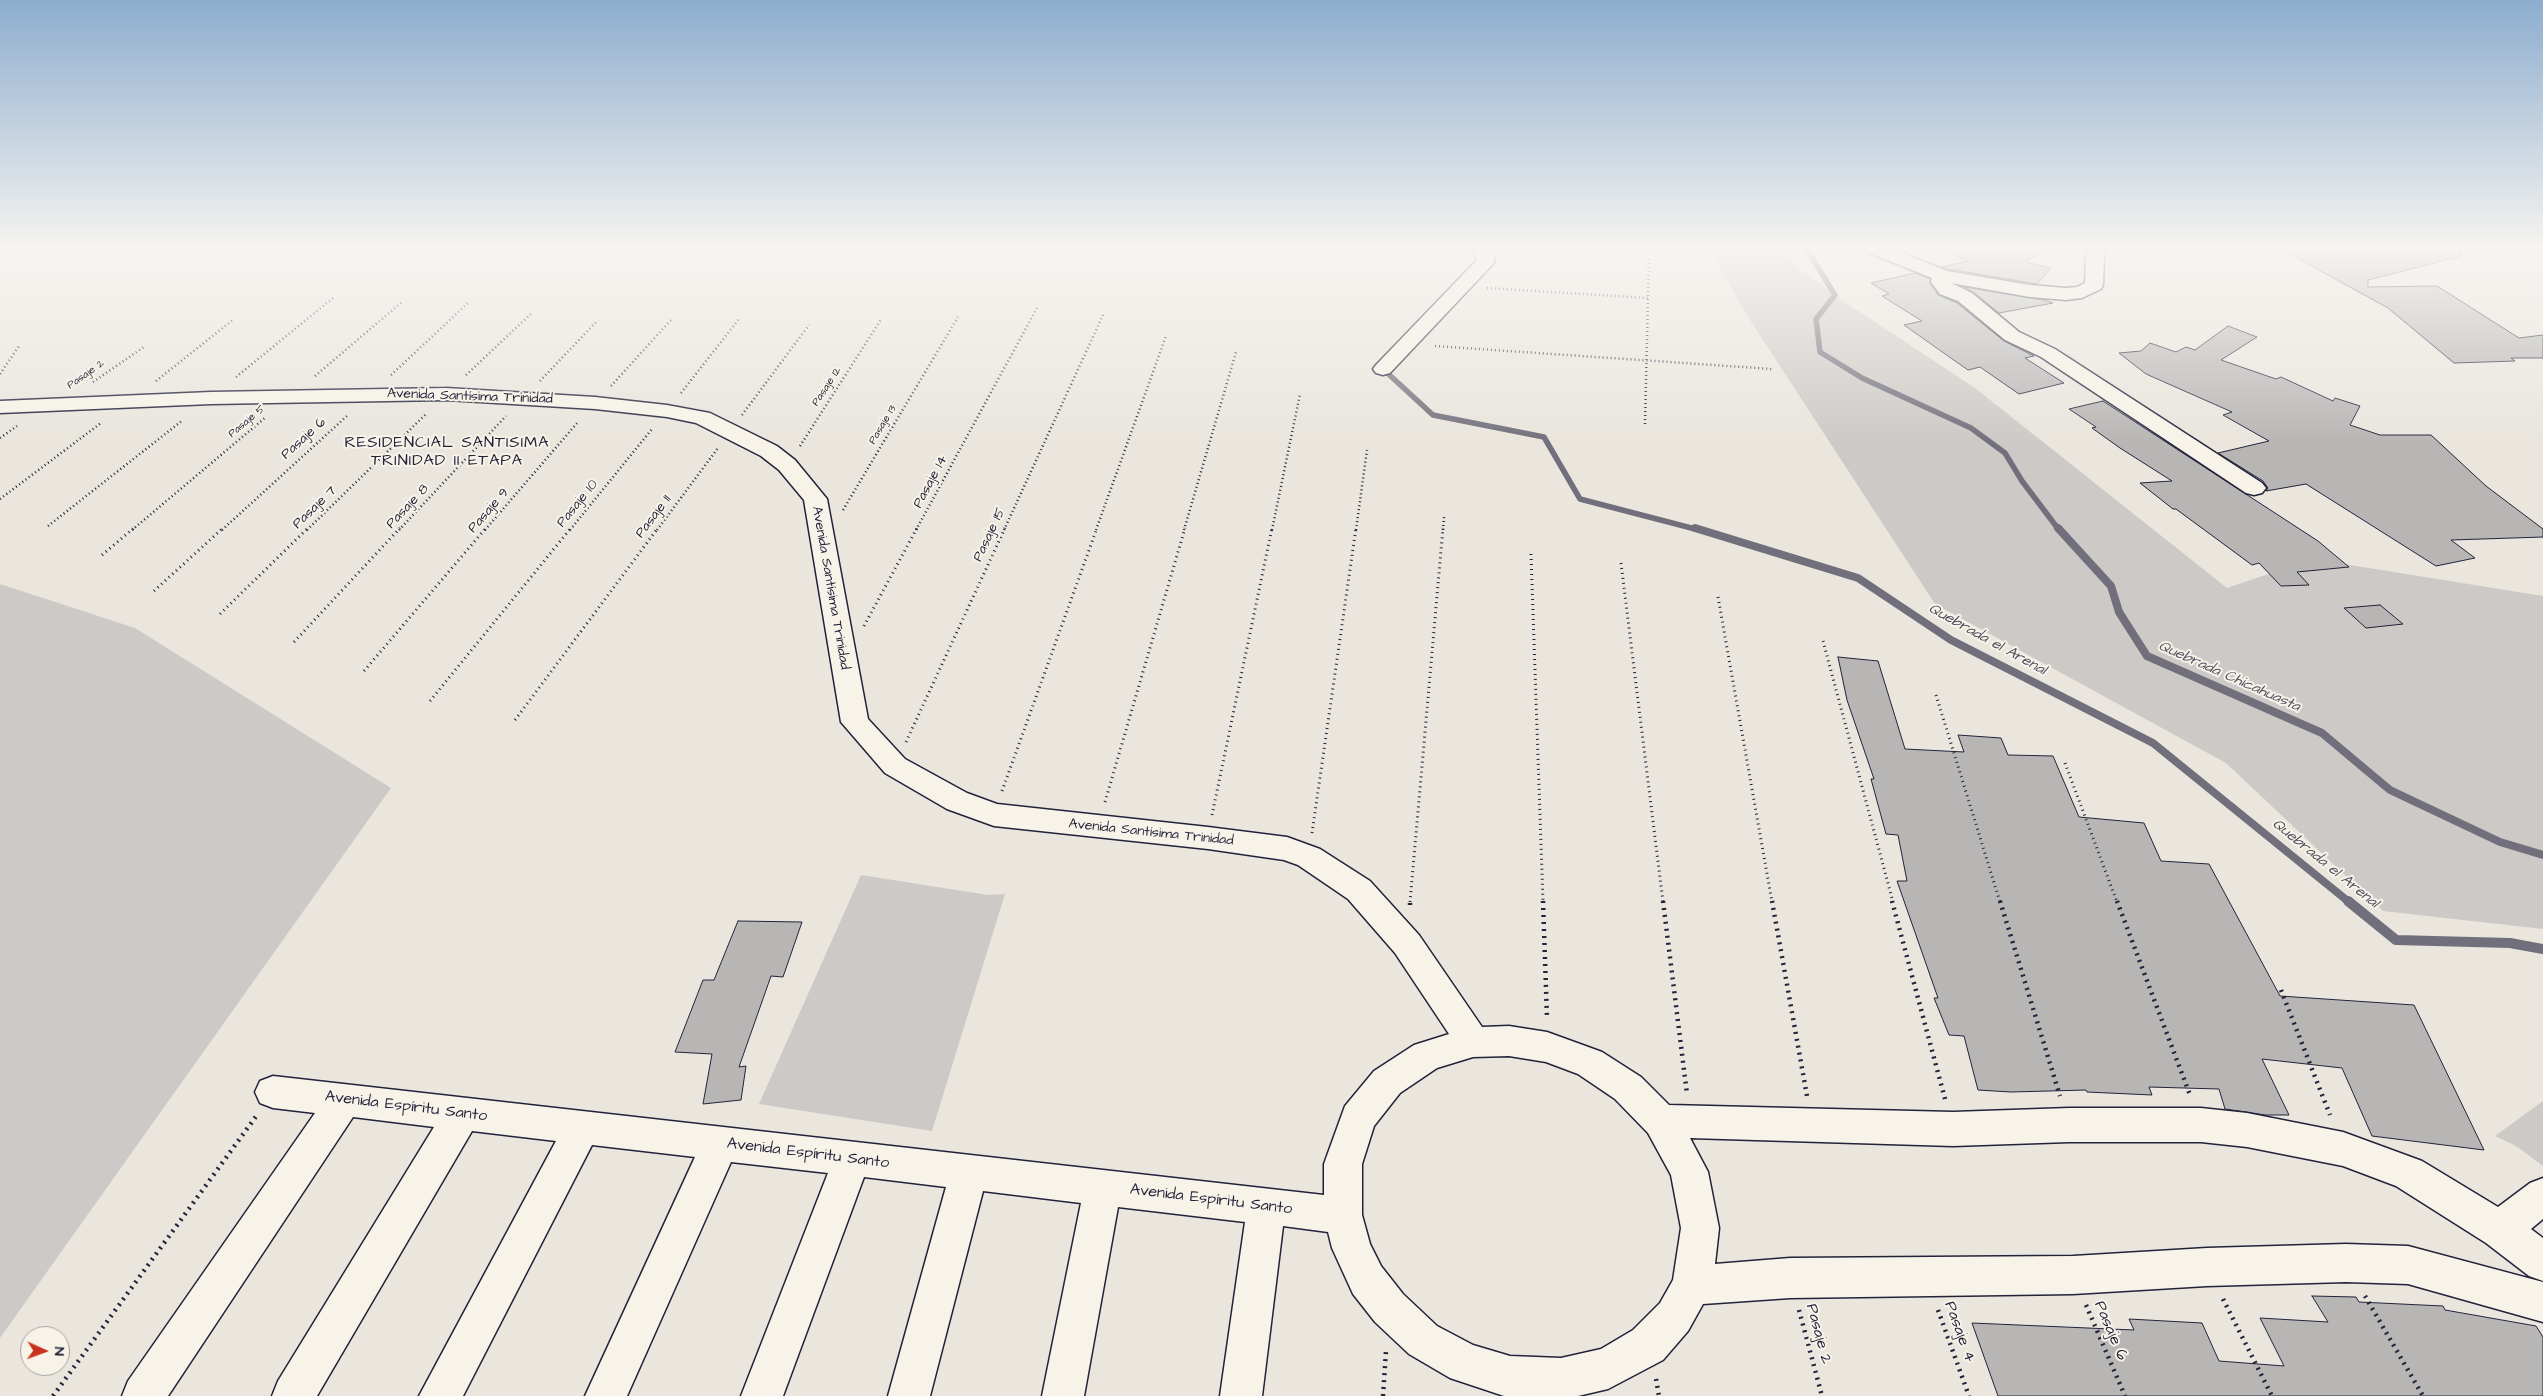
<!DOCTYPE html>
<meta charset="utf-8">
<style>
body{margin:0}
#map{position:relative;width:2543px;height:1396px;overflow:hidden;background:#eae6de;font-family:"Architects Daughter",sans-serif}
canvas{display:block}
.north{position:absolute;left:20px;top:1326px;width:50px;height:50px;box-sizing:border-box;background:#f7f3e8;border:1px solid #a29fa3;border-radius:50%;rotate:92deg;font-size:14px;font-weight:700;line-height:20px;text-align:center;color:#22223b}
.north::after{content:'';display:block;margin:auto;width:18px;height:22px;background:#c8321e;clip-path:polygon(50% 0,100% 100%,50% 72%,0 100%)}
</style>
<div id="map">
<canvas width="2543" height="1396"></canvas>
<div class="north">N</div>
</div>
<script>
const ctx = document.querySelector('canvas').getContext('2d');
ctx.lineJoin = 'round';
function paint(path, color) {
  ctx.fillStyle = color;
  ctx.fill(path, 'evenodd');
}
function poly(rows) {
  const path = new Path2D();
  for (const r of rows) {
    path.moveTo(r[0], r[1]);
    for (let i = 2; i < r.length; i += 2) path.lineTo(r[i], r[i + 1]);
  }
  return path;
}
function trace(path, color, width, dash) {
  ctx.strokeStyle = color;
  ctx.lineWidth = width;
  ctx.lineCap = dash ? 'butt' : 'round';
  ctx.setLineDash(dash || []);
  ctx.stroke(path);
}
function label(font, color, halo, rows, align = 'center') {
  ctx.font = font + ' "Architects Daughter",sans-serif';
  ctx.lineWidth = 4;
  ctx.setLineDash([]);
  ctx.textBaseline = 'middle';
  ctx.strokeStyle = halo;
  ctx.fillStyle = color;
  for (const [text, x, y, turn = 0] of rows) {
    ctx.save();
    ctx.translate(x, y);
    ctx.rotate((+turn || 0) * Math.PI / 180);
    ctx.textAlign = isNaN(turn) ? turn : align;
    if (halo) ctx.strokeText(text, 0, 0);
    ctx.fillText(text, 0, 0);
    ctx.restore();
  }
}
const green = poly([
 [1709,248,1772,248,1839,298,1975,388,2227,588,2313,559,2543,596,2543,929,2383,911,2226,763,1935,604,1748,317],
 [0,584,135,628,391,788,0,1338],
 [861,875,988,895,1005,894,932,1131,759,1104],
 [2543,1101,2543,1166,2516,1146,2495,1136]
]);
const streamFar2 = poly([
 [1806,248,1835,295,1816,319,1820,352,1862,378,1971,428,2005,453,2022,481,2059,530],
 [1383,369,1433,415,1544,437,1580,499,1699,530]
]);
const streamFar1 = poly([
 [1695,528,1858,578,1951,640,2153,743,2349,902],
 [2058,528,2111,586,2119,612,2147,656,2322,733,2390,790,2500,842,2543,855]
]);
const stream = poly([
 [2348,901,2396,940,2510,943,2543,949]
]);
const building = poly([
 [1941,248,2049,248,2025,262,2051,268,2037,284,1948,269,1942,267,1968,261,1940,250,1941,248],
 [2279,248,2460,248,2461,256,2368,280,2368,287,2437,286,2519,338,2543,335,2543,358,2511,358,2515,361,2454,363,2388,308,2279,248],
 [1915,273,1930,279,1930,283,1938,295,1957,303,2004,341,2034,356,2025,358,2064,383,2019,394,1980,367,1968,370,1904,325,1922,321,1882,296,1889,294,1871,283,1915,273],
 [1964,287,2044,300,2053,303,1999,313,1973,292,1964,287],
 [2228,326,2257,337,2221,360,2276,379,2281,377,2333,401,2335,398,2360,406,2350,425,2380,435,2431,435,2486,486,2543,529,2543,537,2451,540,2475,558,2436,566,2306,484,2266,491,2268,488,2263,481,2218,453,2269,441,2223,415,2232,412,2146,374,2119,353,2141,351,2150,343,2176,352,2186,347,2195,350,2228,326],
 [2103,401,2318,541,2349,567,2297,572,2309,585,2281,586,2259,563,2252,565,2176,509,2173,509,2140,483,2172,481,2120,448,2092,428,2096,427,2069,409,2103,401],
 [2380,605,2403,624,2366,628,2344,608,2380,605],
 [1838,657,1878,661,1905,749,1964,752,1958,735,2001,738,2008,755,2053,756,2079,817,2144,823,2161,861,2209,864,2280,996,2414,1005,2484,1150,2372,1136,2342,1068,2262,1059,2289,1115,2265,1115,2225,1109,2219,1089,2149,1087,2152,1095,2087,1092,2086,1090,2011,1092,1978,1090,1964,1036,1949,1035,1934,998,1938,998,1897,881,1907,881,1898,835,1886,834,1871,779,1874,779,1847,700,1838,657],
 [738,921,802,922,783,977,771,976,739,1067,746,1066,741,1100,703,1104,712,1054,675,1052,703,980,714,980,738,921],
 [2312,1296,2356,1297,2359,1302,2443,1306,2445,1310,2536,1326,2543,1337,2543,1396,1998,1396,1972,1323,2134,1330,2129,1319,2202,1323,2219,1361,2284,1366,2260,1318,2328,1322,2312,1296]
]);
const pathFar2 = poly([
 [1487,288,1648,298],
 [1435,346,1772,369],
 [0,374,19,346],
 [391,375,468,303],
 [466,375,533,312],
 [315,376,402,302],
 [236,377,333,298],
 [156,381,234,319],
 [540,381,598,320],
 [93,382,144,347],
 [611,386,671,320],
 [681,393,739,319],
 [742,415,809,325],
 [1645,424,1649,253],
 [0,438,17,426],
 [800,446,882,318],
 [0,499,101,423],
 [843,510,958,317],
 [48,526,183,420],
 [132,530,266,417],
 [222,530,348,415],
 [307,530,426,414],
 [399,530,506,416],
 [485,530,578,422],
 [570,530,652,429],
 [657,530,718,448],
 [916,530,1037,308],
 [1004,530,1104,313],
 [1096,530,1166,336],
 [1184,530,1236,352],
 [1272,530,1300,394],
 [1356,530,1367,450],
 [1443,530,1444,517]
]);
const pathFar1 = poly([
 [1531,554,1543,902],
 [102,555,134,528],
 [1621,563,1663,902],
 [154,591,223,528],
 [1718,597,1772,902],
 [220,614,308,528],
 [864,626,917,528],
 [1823,641,1893,902],
 [294,642,400,528],
 [364,671,486,528],
 [1936,695,2000,902],
 [430,701,571,528],
 [515,720,658,528],
 [906,742,1005,528],
 [2065,763,2117,902],
 [1002,791,1097,528],
 [1105,802,1185,528],
 [1212,815,1272,528],
 [1312,833,1356,528],
 [1410,902,1443,528]
]);
const path = poly([
 [1543,901,1547,1018],
 [1663,901,1687,1094],
 [1772,901,1807,1096],
 [1892,901,1945,1099],
 [2000,901,2060,1096],
 [2117,901,2190,1095],
 [1410,905,1410,901],
 [2281,990,2330,1115],
 [2365,1296,2423,1396],
 [2223,1299,2272,1396],
 [2086,1305,2125,1396],
 [1799,1310,1822,1396],
 [1938,1310,1969,1396],
 [1656,1379,1659,1396],
 [53,1396,257,1115],
 [1383,1396,1386,1351]
]);
const minor = poly([
 [1473,248,1491,248,1495,261,1492,265,1390,373,1383,375,1376,373,1373,369,1376,365,1477,260,1473,248],
 [1864,248,1890,248,1947,271,2030,285,2066,288,2077,287,2085,283,2086,256,2089,248,2107,248,2104,256,2103,285,2101,289,2082,298,2066,300,2030,297,1951,283,1972,293,2019,332,2055,349,2262,483,2266,488,2262,493,2254,495,2246,493,2041,357,2005,340,1958,301,1940,294,1931,282,1932,278,1867,252,1864,248],
 [446,388,595,397,667,405,710,413,777,446,795,460,827,499,868,719,905,759,967,793,997,804,1208,827,1287,837,1320,849,1370,881,1419,935,1482,1027,1509,1026,1547,1032,1602,1052,1641,1077,1669,1105,1953,1112,2069,1108,2201,1108,2247,1113,2343,1132,2422,1161,2498,1207,2530,1183,2543,1178,2543,1219,2531,1229,2543,1238,2543,1281,2529,1276,2486,1243,2396,1186,2343,1166,2247,1147,2201,1142,2069,1142,1953,1146,1690,1138,1708,1172,1719,1228,1715,1264,1790,1258,2073,1256,2207,1248,2346,1244,2408,1246,2543,1282,2543,1322,2408,1284,2346,1282,2207,1286,2073,1294,1790,1298,1703,1304,1688,1331,1663,1360,1608,1389,1578,1396,1504,1396,1450,1378,1409,1354,1375,1322,1353,1294,1332,1248,1328,1232,1283,1226,1262,1396,1220,1396,1245,1222,1118,1207,1084,1396,1042,1396,1081,1203,983,1191,930,1396,888,1396,946,1187,864,1177,783,1396,741,1396,828,1173,731,1162,627,1396,585,1396,695,1157,592,1145,463,1396,419,1396,556,1141,472,1131,317,1396,272,1396,278,1381,434,1127,353,1117,168,1396,122,1396,128,1381,315,1113,273,1108,260,1103,255,1092,260,1081,273,1076,1324,1195,1324,1164,1345,1106,1374,1071,1414,1045,1449,1034,1395,953,1348,899,1298,865,1284,860,1208,849,994,826,947,809,885,773,841,722,804,500,779,470,761,456,696,423,667,417,595,409,446,400,211,404,0,413,0,401,211,392,446,388],
 [1509,1056,1546,1062,1578,1074,1615,1099,1648,1133,1671,1175,1681,1228,1673,1280,1660,1303,1633,1330,1601,1349,1561,1358,1510,1356,1473,1345,1437,1326,1403,1294,1381,1266,1370,1244,1362,1215,1362,1164,1374,1126,1400,1093,1437,1068,1473,1057,1509,1056]
]);
const farStreetnames = [
 ["Pasaje 2",86,375,-35],
 ["Pasaje 12",827,387,-57],
 ["Pasaje 5",247,422,-40],
 ["Pasaje 13",883,425,-59]
];
const streetNames = [
 ["Avenida Santísima Trinidad",470,397,2],
 ["Pasaje 6",304,439,-42],
 ["Pasaje 14",931,482,-62],
 ["Pasaje 10",578,504,-51],
 ["Pasaje 8",408,507,-47],
 ["Pasaje 7",315,508,-44],
 ["Pasaje 9",489,511,-49],
 ["Pasaje 11",654,517,-53],
 ["Pasaje 15",990,535,-65],
 ["Avenida Santísima Trinidad",830,588,80],
 ["Avenida Santísima Trinidad",1151,833,6]
];
const waterNames = [
 ["Quebrada el Arenal",1987,640,29],
 ["Quebrada Chicahuasta",2229,677,24],
 ["Quebrada el Arenal",2325,864,39]
];
const quarterNames = [
 ["RESIDENCIAL SANTISIMA",447,444],
 ["TRINIDAD II ETAPA",447,462]
];
const nearStreetnames = [
 ["Avenida Espíritu Santo",406,1107,7],
 ["Avenida Espíritu Santo",808,1154,7],
 ["Avenida Espíritu Santo",1211,1200,7],
 ["Pasaje 6",2110,1331,67],
 ["Pasaje 4",1959,1332,70],
 ["Pasaje 2",1818,1334,75]
];
paint(green, '#cdc9c6');
trace(streamFar2, '#716f7b', 5.5);
trace(streamFar1, '#716f7b', 8);
trace(stream, '#716f7b', 10);
paint(building, '#b8b6b5');
trace(building, '#22223b', 1);
trace(minor, '#22223b', 3);
trace(pathFar2, '#22223b', 2.5, [1, 3]);
trace(pathFar1, '#22223b', 3, [1, 4]);
trace(path, '#22223b', 4.5, [2, 5]);
paint(minor, '#f7f3e8');
const sky = ctx.createLinearGradient(0, 0, 0, 444);
sky.addColorStop(0, '#8dadce');
sky.addColorStop(0.56, '#f6f4f0');
sky.addColorStop(1, '#f6f4f000');
ctx.fillStyle = sky;
ctx.fillRect(0, 0, 2543, 444);
label('11px', '#22223b', '#f7f3e8', farStreetnames);
label('14px', '#22223b', '#f7f3e8', streetNames);
label('italic 15px', '#504f60', '#f7f3e8', waterNames);
ctx.letterSpacing = '1px';
label('16px', '#22223b', '#f7f3e8', quarterNames);
ctx.letterSpacing = '0px';
label('16px', '#22223b', '#f7f3e8', nearStreetnames);
</script>
